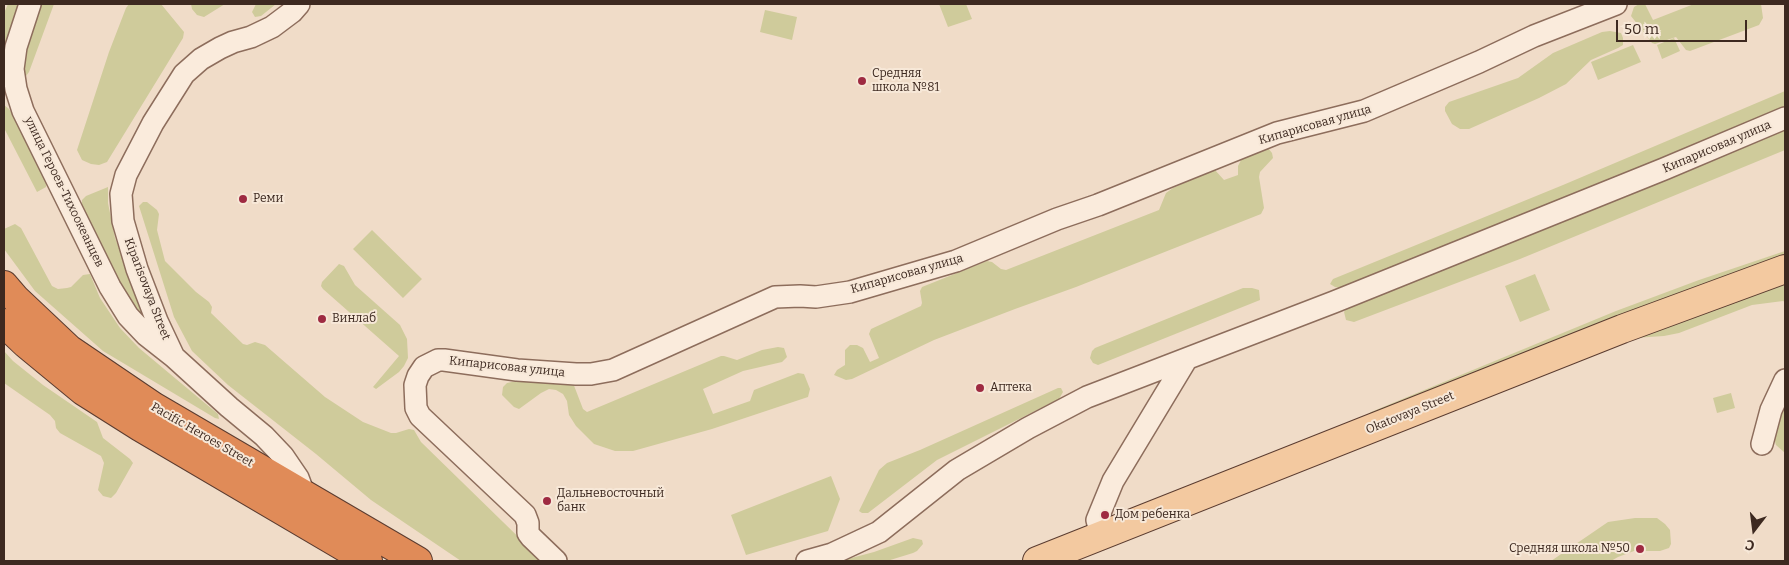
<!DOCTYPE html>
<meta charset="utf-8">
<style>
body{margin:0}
#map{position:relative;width:1789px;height:565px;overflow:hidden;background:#f0dcc8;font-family:Bitter,serif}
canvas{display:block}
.frame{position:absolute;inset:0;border:5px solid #3d2920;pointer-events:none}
.north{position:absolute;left:1729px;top:505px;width:50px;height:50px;-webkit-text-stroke:4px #f7e8d8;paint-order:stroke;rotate:195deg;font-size:14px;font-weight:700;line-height:20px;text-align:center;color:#3d2920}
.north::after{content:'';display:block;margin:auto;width:18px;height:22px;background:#3d2920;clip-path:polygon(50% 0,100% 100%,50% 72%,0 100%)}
.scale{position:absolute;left:1616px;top:20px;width:131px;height:22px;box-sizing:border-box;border:2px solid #3d2920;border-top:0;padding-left:6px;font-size:15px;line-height:18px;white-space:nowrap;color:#3d2920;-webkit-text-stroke:4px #f7e8d8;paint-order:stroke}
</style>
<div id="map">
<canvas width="1789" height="565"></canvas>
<div class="frame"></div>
<div class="north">С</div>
<div class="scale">50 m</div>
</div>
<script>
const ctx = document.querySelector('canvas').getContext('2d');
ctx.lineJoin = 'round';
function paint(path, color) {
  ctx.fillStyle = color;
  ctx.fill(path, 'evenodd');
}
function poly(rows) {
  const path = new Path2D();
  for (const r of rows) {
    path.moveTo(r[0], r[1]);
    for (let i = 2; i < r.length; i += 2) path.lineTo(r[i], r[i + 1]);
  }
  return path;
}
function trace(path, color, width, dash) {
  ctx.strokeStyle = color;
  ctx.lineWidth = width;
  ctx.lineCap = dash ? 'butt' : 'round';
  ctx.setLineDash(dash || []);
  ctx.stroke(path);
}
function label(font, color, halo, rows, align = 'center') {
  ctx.font = font + ' Bitter,serif';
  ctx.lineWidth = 4;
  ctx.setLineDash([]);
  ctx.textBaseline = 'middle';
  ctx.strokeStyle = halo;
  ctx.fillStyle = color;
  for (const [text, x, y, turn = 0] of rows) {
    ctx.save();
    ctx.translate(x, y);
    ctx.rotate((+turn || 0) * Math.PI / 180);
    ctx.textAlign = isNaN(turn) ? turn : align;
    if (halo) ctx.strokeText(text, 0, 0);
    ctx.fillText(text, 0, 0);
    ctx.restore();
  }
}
const green = poly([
 [8,4,24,4,9,86,4,88,4,13],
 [37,4,54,4,29,72,23,80,21,47],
 [129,4,161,4,184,32,183,38,107,162,99,165,91,164,82,160,77,150,109,52,126,8],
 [191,4,225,4,204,17,197,15,192,9],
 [256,4,276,4,261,16,255,17,252,12],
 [939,4,966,4,972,19,948,27],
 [1639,4,1645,4,1653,20,1694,4,1761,4,1763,18,1759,25,1690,51,1686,50,1676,37,1655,44,1652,43,1631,16,1634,7],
 [765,10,797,17,792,40,760,32],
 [1610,31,1621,33,1623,38,1623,45,1618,48,1591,60,1566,84,1539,98,1469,129,1460,129,1452,124,1445,111,1445,107,1449,102,1518,78,1553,53,1602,32],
 [1674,38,1680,51,1662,59,1657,45],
 [1633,45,1641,62,1598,80,1591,62],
 [1785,91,1785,108,1340,288,1335,287,1330,284,1333,279,1563,185],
 [4,105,9,109,13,115,47,182,46,187,37,192,4,128],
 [1785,128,1785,150,1520,259,1354,322,1346,320,1344,312,1346,309,1697,162],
 [1262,147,1268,148,1272,153,1273,158,1260,172,1259,177,1264,208,1261,214,1076,287,1015,309,934,340,852,379,846,380,834,375,837,370,845,365,845,350,850,345,857,345,863,348,870,362,879,358,869,334,871,329,921,306,922,303,920,291,922,287,987,261,992,262,1001,269,1006,270,1159,210,1166,193,1173,188,1212,170,1215,170,1224,180,1238,175,1238,166,1241,160],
 [108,187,108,203,115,238,143,310,141,313,139,313,116,282,82,209,82,200,86,196],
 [143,202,147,202,157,210,159,214,157,230,165,261,196,292,209,302,212,307,211,313,243,344,247,345,255,342,265,345,325,397,363,422,391,433,396,433,409,429,414,430,421,442,543,561,461,561,371,500,316,454,228,385,192,351,174,317,139,206],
 [15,224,21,228,52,286,58,289,67,288,71,287,83,275,90,274,100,298,120,328,139,348,218,414,219,419,215,418,103,351,35,291,4,249,4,229],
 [372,230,422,279,403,298,353,249],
 [1785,251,1785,260,1366,416,1371,412,1400,400,1616,311,1699,280],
 [339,264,344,266,355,285,400,325,407,339,408,358,404,366,399,372,376,389,373,387,399,356,323,289,321,286,322,282],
 [1535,274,1550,310,1520,322,1505,286],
 [1785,278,1785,302,1783,301,1752,305,1679,333,1664,336,1634,338,1374,443,1372,443],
 [1243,288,1252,288,1259,290,1260,300,1098,365,1093,363,1090,358,1092,351,1095,348],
 [778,347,784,348,787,357,782,362,743,371,703,389,713,414,750,401,754,390,798,373,804,374,810,389,808,397,712,429,633,451,615,451,594,444,576,426,569,415,567,401,563,394,556,390,549,389,541,393,519,409,514,407,502,395,503,387,507,383,521,380,573,383,583,409,587,412,721,356,724,356,737,360,762,350],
 [4,351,13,361,43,385,97,422,103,438,130,459,133,463,116,493,111,498,103,496,98,490,104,463,101,456,60,433,56,428,55,421,50,415,4,383],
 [1058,388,1061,388,1063,392,1059,399,937,460,868,513,862,513,859,511,879,470,887,463,920,450],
 [1731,393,1735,408,1717,413,1713,398],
 [1785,400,1785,453,1776,445,1774,438,1774,432],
 [831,476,840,499,828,531,746,555,731,515],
 [1635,518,1657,518,1665,524,1670,530,1671,544,1669,548,1660,551,1634,551,1618,557,1611,561,1551,561,1608,522],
 [913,538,922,540,923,544,917,551,913,553,887,561,840,561,874,552]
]);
const minor = poly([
 [30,4,16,47,13,69,16,89,23,111,110,287,128,316,146,335,174,357,229,407,264,436,283,456,298,478,304,494],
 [173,355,157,321,137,269,123,221,121,194,126,175,153,123,184,74,201,59,220,48,233,42,251,37,272,27,292,12,299,4],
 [1762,444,1771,410,1785,380],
 [1101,535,1097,520,1113,481,1186,360],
 [556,561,531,537,528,533,528,523,525,515,420,416,416,408,415,385,418,376,424,367,438,360,444,360,517,370,576,374,591,374,613,370,775,297,800,296,816,297,850,292,956,261,1057,219,1098,205,1277,133,1364,111,1479,62,1534,36,1616,4],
 [807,561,832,554,879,532,957,470,1028,428,1087,397,1334,302,1664,169,1785,118]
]);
const major = poly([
 [1037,561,1622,329,1785,269]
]);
const highway = poly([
 [4,285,16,299,69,349,153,406,418,561],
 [4,323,26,344,83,391,140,427,368,561]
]);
const markers = [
 [862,81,5,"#9e2a41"],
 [243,199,5,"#9e2a41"],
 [322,319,5,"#9e2a41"],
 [980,388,5,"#9e2a41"],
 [547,501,5,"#9e2a41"],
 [1105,515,5,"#9e2a41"],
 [1640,549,5,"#9e2a41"]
];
const poiNames = [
 ["Средняя",872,74],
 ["школа №81",872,88],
 ["Реми",253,199],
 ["Винлаб",332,319],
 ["Аптека",990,388],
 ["Дальневосточный",557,494],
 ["банк",557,508],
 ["Дом ребенка",1115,515],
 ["Средняя школа №50",1630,549,"right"]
];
const streetNames = [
 ["Кипарисовая улица",1315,125,-16],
 ["Кипарисовая улица",1717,147,-23],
 ["улица Героев-Тихоокеанцев",64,192,64],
 ["Кипарисовая улица",907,274,-16],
 ["Kiparisovaya Street",147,289,69],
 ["Кипарисовая улица",507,367,6],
 ["Okatovaya Street",1410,413,-22],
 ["Pacific Heroes Street",202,435,30]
];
paint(green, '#cfcb9b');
trace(minor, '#8d6d5c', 24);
trace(major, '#5b3c30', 30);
trace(highway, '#5b3c30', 30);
trace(minor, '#faebdc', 21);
trace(major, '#f3c9a0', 28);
trace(highway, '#e08b58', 28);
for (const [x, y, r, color] of markers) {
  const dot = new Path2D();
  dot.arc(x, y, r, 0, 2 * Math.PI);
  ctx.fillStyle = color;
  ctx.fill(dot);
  trace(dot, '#f7e8d8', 2);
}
label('12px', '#3d2920', '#f7e8d8', poiNames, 'left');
label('12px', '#3d2920', '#f7e8d8', streetNames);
</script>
